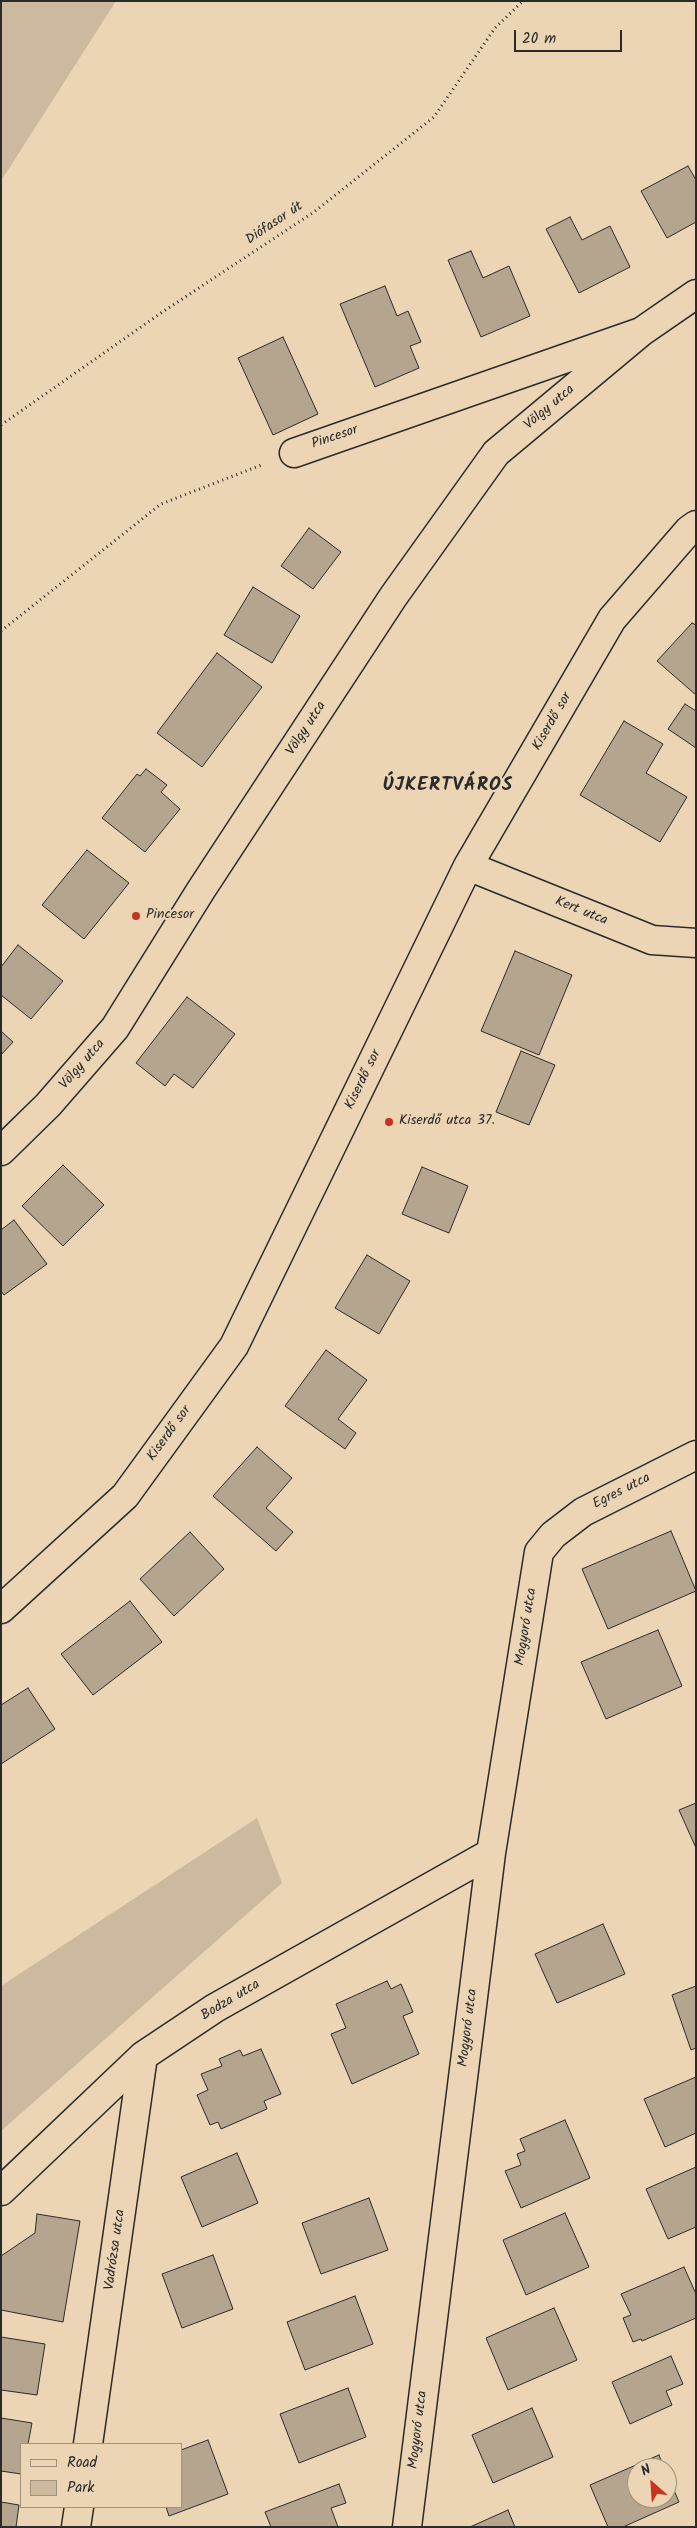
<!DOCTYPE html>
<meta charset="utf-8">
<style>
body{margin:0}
#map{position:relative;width:697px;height:2528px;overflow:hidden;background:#ebd5b4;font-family:Kalam,sans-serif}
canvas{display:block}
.frame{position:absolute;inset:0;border:2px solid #2b2b2b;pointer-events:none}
.legend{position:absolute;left:20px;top:2443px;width:162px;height:65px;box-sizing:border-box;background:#ebd5b4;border:1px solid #9e917d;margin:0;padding:6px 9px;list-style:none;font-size:15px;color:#2b2b2b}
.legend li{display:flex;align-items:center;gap:10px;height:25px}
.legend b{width:25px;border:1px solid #9e917d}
.north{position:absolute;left:627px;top:2458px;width:50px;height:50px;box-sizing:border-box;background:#ebd5b4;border:1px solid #9e917d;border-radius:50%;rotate:334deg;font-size:14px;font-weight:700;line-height:20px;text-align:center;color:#2b2b2b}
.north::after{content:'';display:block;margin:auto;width:18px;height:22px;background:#c8321e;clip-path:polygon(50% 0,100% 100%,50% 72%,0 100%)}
.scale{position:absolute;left:514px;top:30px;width:108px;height:22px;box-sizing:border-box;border:2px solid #2b2b2b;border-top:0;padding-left:6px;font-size:15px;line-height:18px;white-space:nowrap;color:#2b2b2b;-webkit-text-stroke:4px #ebd5b4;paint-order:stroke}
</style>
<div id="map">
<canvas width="697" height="2528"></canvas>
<div class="frame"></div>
<ul class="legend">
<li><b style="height:6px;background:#ebd5b4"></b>Road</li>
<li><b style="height:14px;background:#ccb99e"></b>Park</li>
</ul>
<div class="north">N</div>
<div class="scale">20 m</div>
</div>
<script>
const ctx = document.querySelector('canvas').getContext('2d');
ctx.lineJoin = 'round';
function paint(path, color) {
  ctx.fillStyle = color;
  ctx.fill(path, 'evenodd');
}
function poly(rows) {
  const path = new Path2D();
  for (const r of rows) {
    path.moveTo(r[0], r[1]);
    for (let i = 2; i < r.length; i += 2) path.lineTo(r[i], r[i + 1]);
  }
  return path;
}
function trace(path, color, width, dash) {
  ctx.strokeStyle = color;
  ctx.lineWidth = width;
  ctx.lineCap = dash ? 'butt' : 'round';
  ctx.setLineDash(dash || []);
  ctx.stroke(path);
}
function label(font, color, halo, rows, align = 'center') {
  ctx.font = font + ' Kalam,sans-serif';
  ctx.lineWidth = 4.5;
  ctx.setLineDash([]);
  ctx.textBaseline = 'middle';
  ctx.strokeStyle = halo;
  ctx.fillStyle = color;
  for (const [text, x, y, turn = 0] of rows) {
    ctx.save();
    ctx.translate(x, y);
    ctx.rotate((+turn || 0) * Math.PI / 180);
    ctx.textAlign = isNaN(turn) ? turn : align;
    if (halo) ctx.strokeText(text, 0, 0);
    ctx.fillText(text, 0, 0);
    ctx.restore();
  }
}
const green = poly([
 [1,1,116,1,1,181],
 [257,1818,282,1883,1,2131,1,1986]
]);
const building = poly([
 [688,166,696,180,696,222,667,238,641,191,688,166],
 [570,217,582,240,610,226,630,267,579,293,546,229,570,217],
 [471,251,483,278,509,266,530,316,481,337,448,260,471,251],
 [385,286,397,316,408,311,421,342,410,346,419,368,375,387,340,304,385,286],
 [283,337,318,414,273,435,238,358,283,337],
 [309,528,341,552,313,589,281,566,309,528],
 [253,587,300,616,272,663,224,635,253,587],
 [692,623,696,625,696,695,657,661,692,623],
 [217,653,262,687,202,767,157,733,217,653],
 [685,704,696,711,696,748,668,729,685,704],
 [624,721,663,744,646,773,687,797,660,842,580,795,624,721],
 [146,769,167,785,161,792,180,809,145,852,102,818,137,774,140,776,146,769],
 [87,850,129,883,84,939,42,905,87,850],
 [18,945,63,981,31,1019,1,995,1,967,18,945],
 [515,951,572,975,539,1055,481,1031,515,951],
 [187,997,235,1034,193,1088,174,1074,165,1086,136,1063,187,997],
 [1,1031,13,1042,1,1055,1,1031],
 [521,1051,555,1065,529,1125,496,1112,521,1051],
 [63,1165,104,1205,63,1246,22,1206,63,1165],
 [422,1167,468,1186,449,1233,402,1214,422,1167],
 [14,1220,47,1264,4,1295,1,1291,1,1230,14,1220],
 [367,1255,410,1281,379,1334,335,1308,367,1255],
 [326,1350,367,1380,338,1419,356,1433,345,1449,285,1406,326,1350],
 [257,1447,292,1478,266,1508,293,1532,276,1551,213,1496,257,1447],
 [671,1531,696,1591,608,1629,582,1569,671,1531],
 [190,1532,224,1569,174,1616,140,1579,190,1532],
 [130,1601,162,1642,93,1695,61,1654,130,1601],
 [658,1630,682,1686,606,1719,581,1662,658,1630],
 [28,1688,55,1729,1,1764,1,1705,28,1688],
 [696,1803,696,1848,679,1810,696,1803],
 [603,1924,625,1974,557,2003,535,1954,603,1924],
 [387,1981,391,1989,401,1984,413,2012,403,2016,419,2054,352,2084,331,2034,346,2028,336,2004,387,1981],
 [696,1986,696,2048,691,2050,672,1995,696,1986],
 [261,2049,281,2094,264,2101,267,2109,221,2129,218,2122,210,2125,197,2095,208,2090,201,2074,222,2066,219,2059,240,2050,243,2056,261,2049],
 [696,2077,696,2133,665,2147,644,2099,696,2077],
 [565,2120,590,2178,521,2208,505,2171,521,2165,517,2154,525,2151,520,2139,565,2120],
 [237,2153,258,2203,202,2227,181,2177,237,2153],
 [696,2167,696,2227,668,2239,646,2189,696,2167],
 [369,2198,388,2250,321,2274,302,2223,369,2198],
 [565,2213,589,2267,526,2295,503,2240,565,2213],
 [37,2214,80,2221,63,2322,1,2310,1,2256,35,2233,37,2214],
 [213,2255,233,2309,182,2328,162,2274,213,2255],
 [684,2267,696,2294,696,2318,642,2341,641,2339,633,2342,623,2318,631,2315,621,2294,684,2267],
 [355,2296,373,2344,305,2370,287,2322,355,2296],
 [554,2308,577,2360,508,2390,486,2338,554,2308],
 [1,2337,45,2344,37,2395,1,2390,1,2337],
 [671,2356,683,2384,666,2391,672,2405,630,2424,612,2382,671,2356],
 [348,2388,366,2437,299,2463,280,2414,348,2388],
 [532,2408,553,2457,493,2483,472,2435,532,2408],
 [1,2418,32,2423,28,2444,21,2444,21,2474,1,2471,1,2418],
 [208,2440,228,2494,169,2516,166,2507,181,2507,181,2450,208,2440],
 [659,2455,664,2468,637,2468,637,2498,667,2498,667,2474,679,2502,623,2527,608,2527,590,2485,659,2455],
 [339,2484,346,2503,331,2508,338,2527,271,2527,265,2512,339,2484],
 [1,2502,19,2505,16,2527,1,2527,1,2502],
 [508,2510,515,2527,470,2527,508,2510]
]);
const path = poly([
 [1,425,161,313,314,212,434,117,495,28,523,1],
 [1,631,161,504,264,464]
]);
const minor = poly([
 [294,453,641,332,696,294],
 [468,866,652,940,696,943],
 [1,1151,48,1105,115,1028,201,890,393,597,496,453,641,332],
 [1,1609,125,1496,234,1346,468,866,612,619,689,530,696,525],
 [1,2191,143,2056,215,2008,491,1853],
 [88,2444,143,2056],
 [76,2527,79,2507],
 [407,2527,491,1853,539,1552,553,1535,583,1512,696,1455]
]);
const markers = [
 [136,916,5,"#c8321e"],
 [389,1122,5,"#c8321e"]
];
const streetNames = [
 ["Diófasor út",275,224,-34],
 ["Völgy utca",550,408,-40],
 ["Pincesor",335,438,-19],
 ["Kiserdő sor",553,722,-60],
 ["Völgy utca",307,729,-57],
 ["Kert utca",581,912,22],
 ["Völgy utca",83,1065,-49],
 ["Kiserdő sor",364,1080,-64],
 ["Kiserdő sor",170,1434,-54],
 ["Egres utca",622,1492,-27],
 ["Mogyoró utca",527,1627,-81],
 ["Bodza utca",231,2001,-31],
 ["Mogyoró utca",469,2028,-83],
 ["Vadrózsa utca",116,2250,-82],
 ["Mogyoró utca",419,2430,-83]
];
const poiNames = [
 ["Pincesor",146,916],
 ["Kiserdő utca 37.",399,1122]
];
const districtNames = [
 ["ÚJKERTVÁROS",448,787]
];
paint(green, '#ccb99e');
paint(building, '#b6a58e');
trace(building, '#2b2b2b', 1);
trace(minor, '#2b2b2b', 31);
trace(path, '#2b2b2b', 3, [1, 4]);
trace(minor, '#ebd5b4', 28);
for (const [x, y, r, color] of markers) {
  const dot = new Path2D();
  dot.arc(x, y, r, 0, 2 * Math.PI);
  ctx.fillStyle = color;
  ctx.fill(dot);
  trace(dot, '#ebd5b4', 2);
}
label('14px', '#2b2b2b', '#ebd5b4', streetNames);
label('14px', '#2b2b2b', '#ebd5b4', poiNames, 'left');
ctx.letterSpacing = '1px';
label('bold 19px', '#2b2b2b', '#ebd5b4', districtNames);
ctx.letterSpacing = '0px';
</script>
